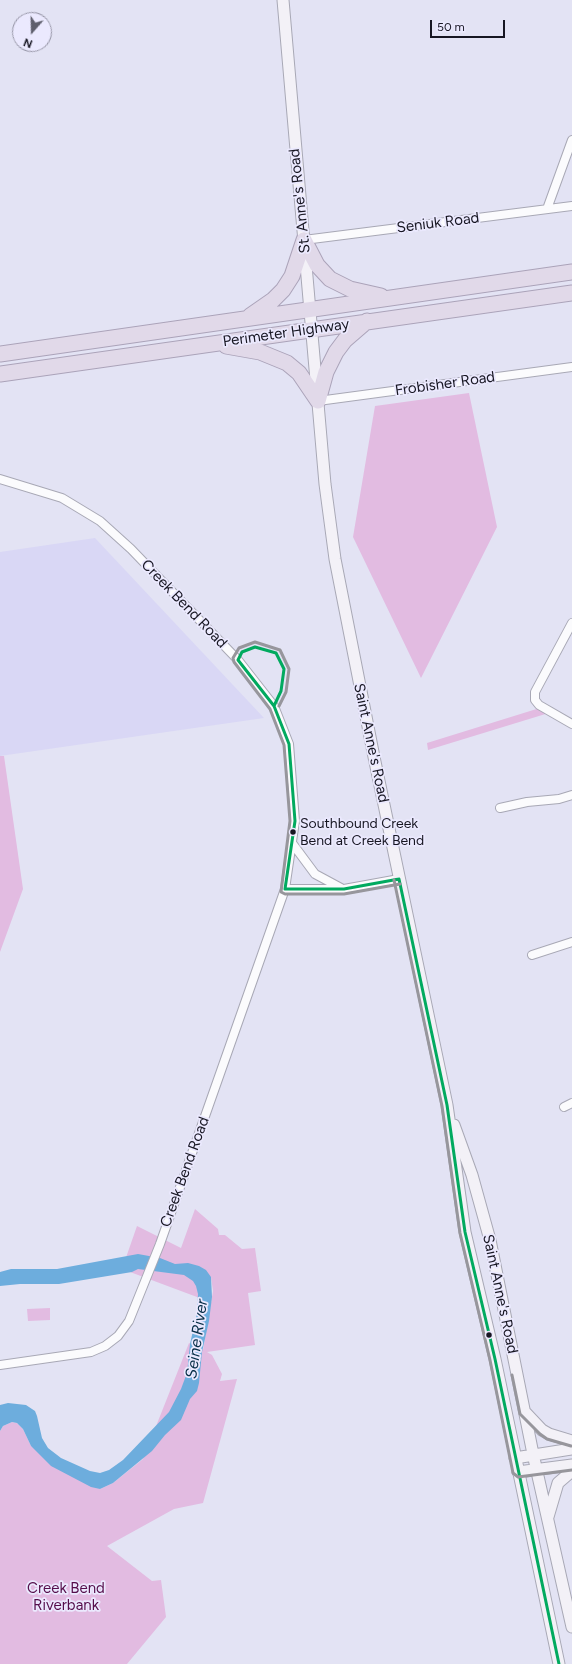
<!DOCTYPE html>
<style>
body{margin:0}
#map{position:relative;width:572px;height:1664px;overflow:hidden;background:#e3e3f4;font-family:Figtree,sans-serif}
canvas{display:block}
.north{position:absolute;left:12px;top:12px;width:40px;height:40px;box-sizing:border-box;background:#ebe9fe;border:1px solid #9695a6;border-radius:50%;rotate:200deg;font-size:11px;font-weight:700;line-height:16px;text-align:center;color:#171622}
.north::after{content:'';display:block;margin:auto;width:14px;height:18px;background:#5e5e6c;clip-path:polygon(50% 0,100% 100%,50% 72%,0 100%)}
.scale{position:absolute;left:430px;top:20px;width:75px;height:18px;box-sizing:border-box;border:2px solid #171622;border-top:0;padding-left:5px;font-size:12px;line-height:14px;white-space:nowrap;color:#171622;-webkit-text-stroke:3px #ebe9fe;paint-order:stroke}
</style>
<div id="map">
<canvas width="572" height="1664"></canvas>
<div class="north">N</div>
<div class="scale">50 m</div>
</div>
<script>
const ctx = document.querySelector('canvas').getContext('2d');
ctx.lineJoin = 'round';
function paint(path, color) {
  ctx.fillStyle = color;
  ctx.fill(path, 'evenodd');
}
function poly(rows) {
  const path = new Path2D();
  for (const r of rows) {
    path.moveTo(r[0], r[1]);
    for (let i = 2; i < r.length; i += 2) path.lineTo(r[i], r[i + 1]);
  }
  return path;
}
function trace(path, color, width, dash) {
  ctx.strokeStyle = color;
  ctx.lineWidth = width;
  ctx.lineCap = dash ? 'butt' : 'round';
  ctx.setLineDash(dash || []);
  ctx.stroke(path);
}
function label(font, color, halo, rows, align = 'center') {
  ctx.font = font + ' Figtree,sans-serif';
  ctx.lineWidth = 3.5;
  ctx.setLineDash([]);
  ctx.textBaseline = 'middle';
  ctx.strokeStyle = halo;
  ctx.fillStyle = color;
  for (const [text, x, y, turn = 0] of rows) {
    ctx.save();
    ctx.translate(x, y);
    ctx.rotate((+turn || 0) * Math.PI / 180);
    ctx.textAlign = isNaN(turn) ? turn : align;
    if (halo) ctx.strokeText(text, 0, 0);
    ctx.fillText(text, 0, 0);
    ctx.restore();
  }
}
const built = poly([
 [95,538,264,718,0,756,0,552]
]);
const green = poly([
 [469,393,497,527,421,678,353,537,375,406],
 [543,707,552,712,428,750,427,743],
 [0,756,4,756,23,889,0,952],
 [195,1209,218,1229,219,1235,225,1235,242,1249,255,1248,261,1291,248,1293,255,1345,207,1352,212,1355,222,1374,220,1381,237,1379,203,1503,174,1509,107,1546,152,1581,161,1580,166,1617,127,1664,0,1664,0,1431,3,1426,12,1422,17,1423,23,1429,31,1446,100,1489,113,1483,143,1459,189,1343,203,1350,213,1291,211,1277,205,1300,122,1269,137,1226,181,1248],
 [50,1308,50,1320,28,1321,27,1309]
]);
const water = poly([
 [138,1254,160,1258,175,1264,188,1263,199,1266,206,1270,211,1277,212,1297,209,1321,202,1352,199,1383,197,1391,190,1399,181,1420,165,1435,152,1451,113,1483,100,1489,91,1487,51,1466,31,1446,23,1429,17,1423,12,1422,3,1426,0,1431,0,1405,8,1403,26,1405,35,1411,37,1416,42,1438,48,1448,61,1458,90,1471,100,1473,109,1470,123,1460,169,1412,181,1389,187,1373,190,1344,197,1313,198,1294,196,1286,193,1281,184,1275,138,1269,132,1272,59,1284,20,1284,0,1286,0,1272,11,1269,57,1269]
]);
const street = poly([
 [547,209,572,140],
 [304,240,572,206],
 [318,401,572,367],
 [0,479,62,498,100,521,131,549,238,660,274,706,289,744,295,821,285,889,160,1244,129,1321,118,1336,105,1346,91,1352,0,1365],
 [572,623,535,692,535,700,539,705,572,724],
 [500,808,527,802,559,799,572,795],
 [292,843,315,874,341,888],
 [285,889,344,889,399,879],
 [532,955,572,942],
 [564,1107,572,1103]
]);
const secondary = poly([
 [283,0,325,484,335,559,374,757,447,1105,465,1232,495,1359,559,1664],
 [454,1125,472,1175,490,1240,533,1454,572,1627],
 [525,1412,542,1430,549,1434,572,1441],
 [515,1458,572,1449],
 [518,1472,572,1465],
 [548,1517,558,1483,572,1471]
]);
const highway = poly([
 [304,240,317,265,330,279,350,289,381,296],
 [250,316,273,300,283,290,292,276,304,240],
 [226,346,260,352,287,363,299,373,318,401],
 [0,354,572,272],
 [0,374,572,293],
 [318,401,326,372,336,352,345,340,367,321]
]);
const bus1 = poly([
 [255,647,276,653,284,669,281,691,274,706,238,660,242,652,255,647],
 [274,706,289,744,295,821,285,889,344,889,399,879],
 [399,879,447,1105,465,1232,495,1359,559,1664]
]);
const bus2 = poly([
 [279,706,286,692,289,669,280,650,255,642,239,648,233,658,234,662,270,709,284,745,290,821,281,892,285,894,344,894,400,884],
 [394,880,442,1106,460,1233,490,1360,513,1473,518,1477,572,1470],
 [512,1375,520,1414,540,1434,547,1439,571,1446]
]);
const markers = [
 [293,832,3.5,"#171622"],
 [489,1335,3.5,"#171622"]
];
const busNames = [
 ["Southbound Creek",300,824],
 ["Bend at Creek Bend",300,841]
];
const streetNames = [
 ["St. Anne's Road",300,201,-96],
 ["Seniuk Road",438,223,-7],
 ["Perimeter Highway",286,333,-8],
 ["Frobisher Road",445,384,-8],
 ["Creek Bend Road",184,604,46],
 ["Saint Anne's Road",371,743,78],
 ["Creek Bend Road",185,1172,-70],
 ["Saint Anne's Road",500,1294,78]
];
const parkNames = [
 ["Creek Bend",66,1589],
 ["Riverbank",66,1606]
];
const waterNames = [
 ["Seine River",197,1339,-82]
];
paint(built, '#d9d7f5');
paint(green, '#e2bbe1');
paint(water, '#6daddd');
trace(street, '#a8a8b5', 10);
trace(secondary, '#a8a8b5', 13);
trace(highway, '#aba3b9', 17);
trace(street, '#fbfbfd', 8);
trace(secondary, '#f3f1f7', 11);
trace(highway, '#e1d9e9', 15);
trace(bus1, '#01aa5f', 3);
trace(bus2, '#97969c', 3);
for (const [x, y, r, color] of markers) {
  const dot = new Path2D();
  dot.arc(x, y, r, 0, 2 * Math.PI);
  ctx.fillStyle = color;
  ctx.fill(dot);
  trace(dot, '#ebe9fe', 1.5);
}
label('14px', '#171622', '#ebe9fe', busNames, 'left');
label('15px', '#171622', '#ebe9fe', streetNames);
label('15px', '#550e4b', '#ebe9fe', parkNames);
label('italic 16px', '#072e47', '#ebe9fe', waterNames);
</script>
